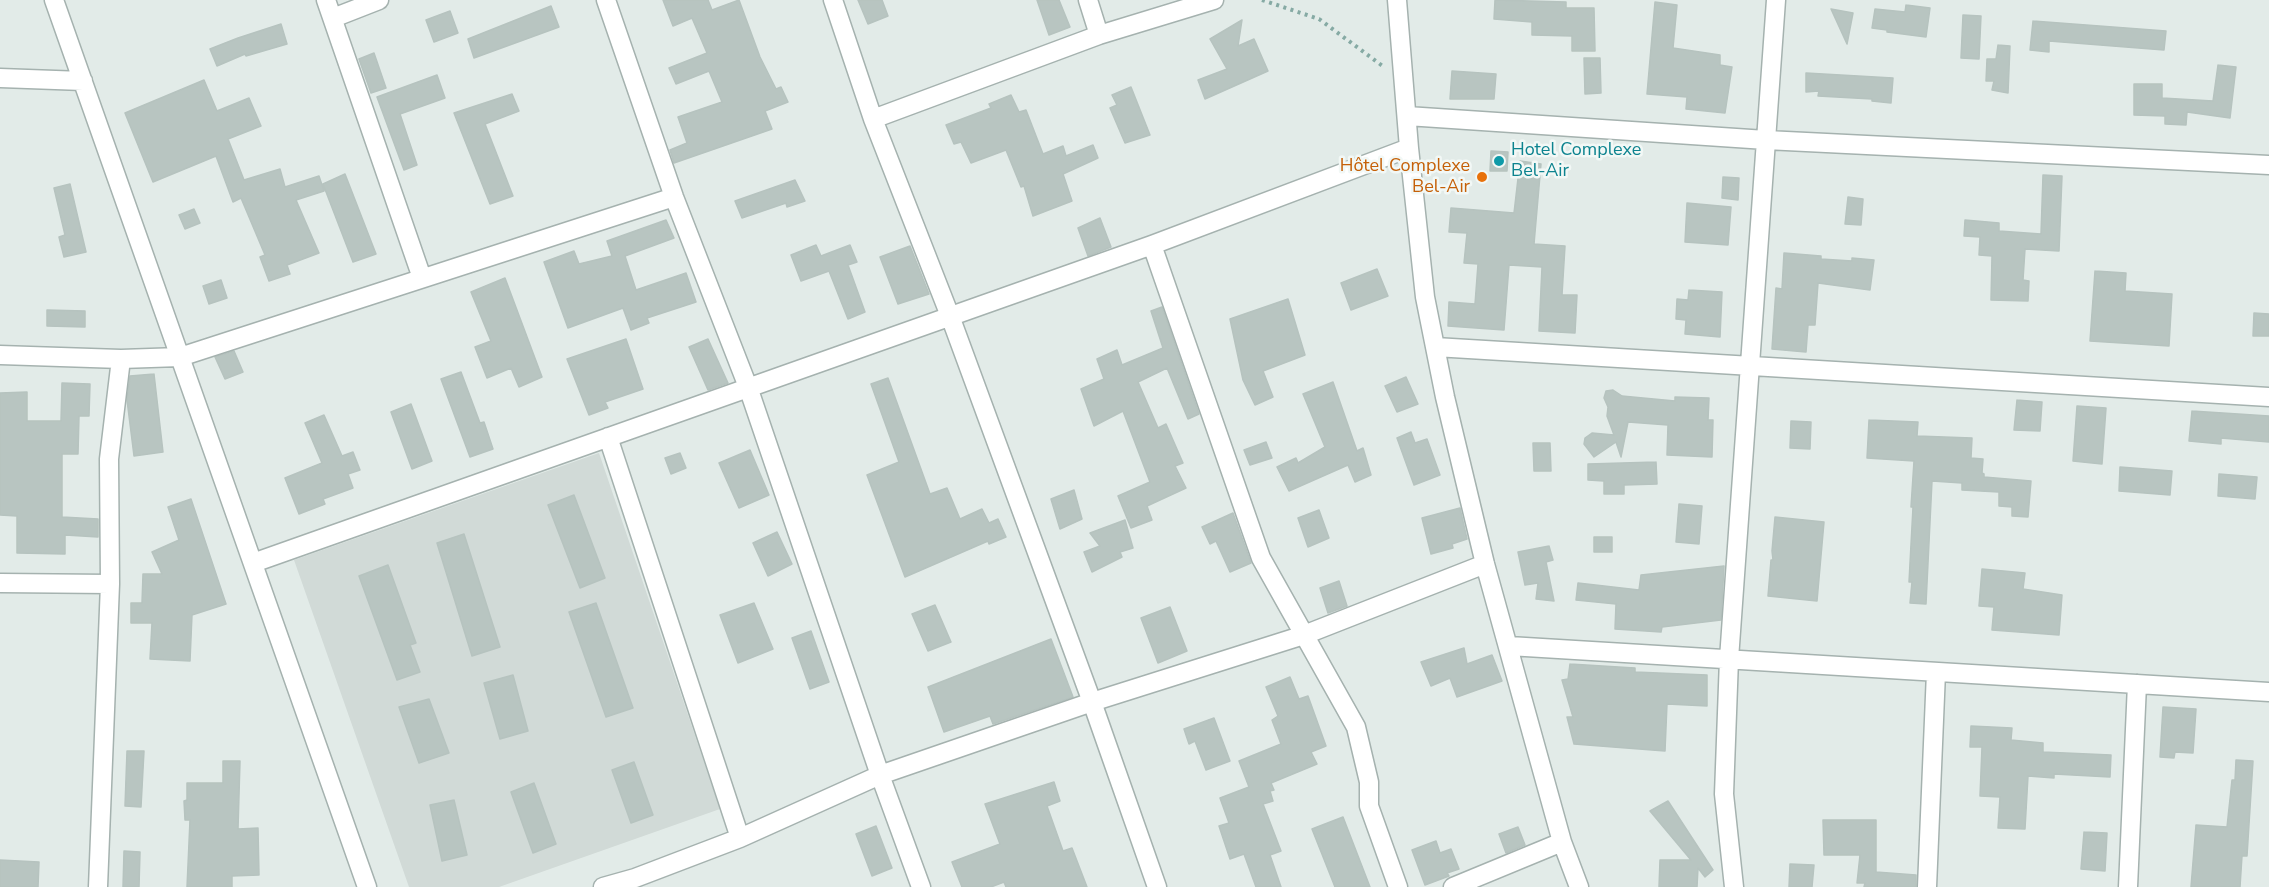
<!DOCTYPE html>
<meta charset="utf-8">
<style>
body{margin:0}
canvas{display:block;background:#e2ebe8}
</style>
<canvas width="2269" height="887"></canvas>
<script>
const ctx = document.querySelector('canvas').getContext('2d');
ctx.lineJoin = 'round';
function paint(path, color) {
  ctx.fillStyle = color;
  ctx.fill(path, 'evenodd');
}
function poly(rows) {
  const path = new Path2D();
  for (const r of rows) {
    path.moveTo(r[0], r[1]);
    for (let i = 2; i < r.length; i += 2) path.lineTo(r[i], r[i + 1]);
  }
  return path;
}
function trace(path, color, width, dash) {
  ctx.strokeStyle = color;
  ctx.lineWidth = width;
  ctx.lineCap = dash ? 'butt' : 'round';
  ctx.setLineDash(dash || []);
  ctx.stroke(path);
}
function label(font, color, halo, rows, align = 'center') {
  ctx.font = font + ' "Nunito Sans",sans-serif';
  ctx.lineWidth = 5;
  ctx.setLineDash([]);
  ctx.textBaseline = 'middle';
  ctx.strokeStyle = halo;
  ctx.fillStyle = color;
  for (const [text, x, y, turn = 0] of rows) {
    ctx.save();
    ctx.translate(x, y);
    ctx.rotate((+turn || 0) * Math.PI / 180);
    ctx.textAlign = isNaN(turn) ? turn : align;
    if (halo) ctx.strokeText(text, 0, 0);
    ctx.fillText(text, 0, 0);
    ctx.restore();
  }
}
const built = poly([
 [599,453,720,809,499,887,409,887,294,560]
]);
const building = poly([
 [663,0,708,0,712,10,739,0,760,57,776,89,781,87,788,102,765,111,772,129,674,163,670,150,687,143,678,117,722,102,709,71,676,84,669,68,707,53,692,18,673,26,663,0],
 [858,0,882,0,888,16,868,24,858,0],
 [1037,0,1059,0,1070,27,1049,35,1037,0],
 [1495,0,1566,2,1566,8,1594,8,1595,51,1572,51,1572,36,1532,35,1532,22,1494,19,1495,0],
 [1655,2,1677,5,1673,48,1720,55,1720,65,1732,67,1725,113,1686,109,1687,97,1647,94,1655,2],
 [1906,5,1930,8,1926,37,1887,32,1887,30,1872,28,1875,9,1905,12,1906,5],
 [551,6,559,27,474,58,468,39,551,6],
 [1831,9,1853,13,1847,44,1831,9],
 [450,11,458,33,434,42,426,20,450,11],
 [1963,15,1981,16,1979,59,1961,58,1963,15],
 [1242,20,1238,46,1254,39,1268,71,1205,99,1198,80,1227,69,1210,39,1242,20],
 [2033,21,2166,31,2164,50,2049,41,2049,52,2030,50,2033,21],
 [281,24,287,44,246,56,245,54,217,66,210,49,238,38,281,24],
 [1998,45,2010,46,2008,93,1992,90,1994,81,1986,81,1987,59,1996,59,1998,45],
 [374,53,386,88,371,93,359,59,374,53],
 [1584,58,1600,58,1601,93,1585,94,1584,58],
 [2218,65,2236,67,2230,118,2187,112,2186,125,2165,124,2165,116,2134,115,2134,84,2162,84,2162,98,2213,101,2218,65],
 [1452,71,1496,74,1494,99,1450,99,1452,71],
 [1806,73,1893,78,1891,103,1872,101,1872,99,1818,96,1819,91,1806,92,1806,73],
 [437,75,445,98,400,114,417,165,404,170,377,97,437,75],
 [204,80,217,111,249,98,261,126,228,139,244,180,280,169,285,187,319,176,324,191,296,200,319,253,287,265,290,274,269,281,260,257,265,255,241,198,233,202,216,156,153,182,125,113,204,80],
 [1131,87,1150,135,1125,143,1110,108,1117,105,1112,95,1131,87],
 [512,94,519,111,485,124,513,196,490,204,454,113,512,94],
 [1011,95,1019,112,1026,110,1043,154,1063,146,1066,156,1093,145,1098,158,1063,174,1072,201,1033,216,1024,186,1021,187,1006,150,971,163,961,142,954,144,946,125,991,108,989,104,1011,95],
 [1491,151,1508,152,1507,171,1490,171,1491,151],
 [1520,161,1541,164,1534,244,1565,246,1562,295,1577,295,1575,333,1539,331,1542,267,1509,265,1504,330,1448,326,1449,302,1475,304,1478,264,1464,263,1467,233,1449,232,1451,208,1514,213,1520,161],
 [345,174,376,254,353,262,323,184,345,174],
 [2043,175,2062,176,2059,251,2025,249,2023,280,2029,281,2028,301,1991,300,1992,256,1979,255,1980,237,1964,236,1965,220,1999,223,1999,231,2041,234,2043,175],
 [1723,177,1739,178,1738,200,1722,198,1723,177],
 [795,180,805,201,787,207,786,203,742,218,735,201,795,180],
 [70,184,86,252,64,257,59,237,65,235,54,188,70,184],
 [1848,197,1863,199,1861,225,1845,224,1848,197],
 [1687,203,1731,207,1728,245,1685,242,1687,203],
 [194,209,200,223,185,229,179,215,194,209],
 [1100,218,1111,247,1088,256,1078,228,1100,218],
 [666,220,674,238,625,256,636,290,686,273,696,302,647,318,649,323,631,330,623,308,568,328,544,262,574,251,579,264,612,256,607,241,666,220],
 [816,245,821,256,850,245,857,262,848,265,865,312,848,319,829,271,801,281,791,255,816,245],
 [910,246,929,294,898,304,880,257,910,246],
 [1784,253,1821,256,1821,259,1852,261,1852,258,1874,260,1870,290,1818,283,1815,325,1808,325,1806,352,1772,349,1776,288,1782,289,1784,253],
 [1377,269,1388,296,1351,310,1341,283,1377,269],
 [2095,271,2126,273,2125,291,2172,294,2169,346,2090,341,2095,271],
 [505,278,542,377,519,387,511,368,487,378,475,347,491,341,471,292,505,278],
 [221,280,227,298,209,304,203,286,221,280],
 [1689,290,1722,292,1720,337,1685,334,1686,320,1676,319,1677,299,1688,300,1689,290],
 [1288,299,1305,355,1263,371,1273,397,1255,405,1243,380,1230,319,1288,299],
 [1162,307,1199,414,1188,419,1167,368,1138,382,1158,428,1166,424,1183,463,1175,466,1186,488,1147,506,1152,520,1131,528,1118,496,1150,482,1123,411,1094,426,1081,389,1104,379,1097,359,1117,350,1122,365,1163,348,1151,311,1162,307],
 [47,310,85,311,85,327,47,326,47,310],
 [2254,313,2269,314,2269,336,2253,336,2254,313],
 [626,339,643,389,605,402,608,408,589,415,567,359,626,339],
 [708,339,728,383,708,390,689,347,708,339],
 [234,351,243,372,225,379,215,357,234,351],
 [461,372,480,423,484,422,493,449,470,457,441,379,461,372],
 [154,374,163,452,134,456,127,400,130,376,154,374],
 [1406,377,1418,404,1397,412,1385,386,1406,377],
 [888,378,930,494,947,488,960,519,982,509,989,523,998,519,1006,537,989,544,988,541,905,577,867,475,899,462,871,384,888,378],
 [1333,382,1357,451,1363,448,1371,475,1355,482,1348,465,1289,491,1277,467,1296,458,1298,463,1325,447,1303,394,1333,382],
 [62,383,90,384,89,416,79,416,78,454,62,454,62,517,98,519,98,537,65,535,65,554,17,553,17,516,0,515,0,393,27,392,27,421,61,421,62,383],
 [1613,390,1622,396,1675,401,1675,397,1709,398,1708,420,1713,420,1712,457,1667,455,1668,425,1628,422,1621,457,1616,442,1594,457,1584,444,1585,438,1592,433,1614,435,1607,416,1608,407,1604,398,1606,391,1613,390],
 [2017,400,2042,402,2040,431,2014,430,2017,400],
 [411,404,432,461,412,469,391,412,411,404],
 [2077,406,2106,408,2102,464,2073,461,2077,406],
 [2192,411,2269,416,2269,442,2221,438,2221,444,2189,441,2192,411],
 [324,415,342,456,353,452,360,470,348,474,353,488,323,499,325,504,299,514,285,478,322,463,305,423,324,415],
 [1869,420,1918,422,1917,436,1972,438,1971,458,1983,459,1982,473,1984,474,1984,477,2031,481,2028,517,2012,516,2012,507,1999,506,1999,492,1962,490,1962,483,1932,481,1926,604,1910,603,1912,582,1909,582,1913,507,1911,507,1914,461,1867,458,1869,420],
 [1791,421,1811,422,1810,449,1790,448,1791,421],
 [1411,432,1415,443,1427,439,1440,475,1414,485,1397,438,1411,432],
 [1266,442,1272,458,1250,465,1244,450,1266,442],
 [1533,443,1550,443,1551,471,1534,471,1533,443],
 [750,450,769,495,739,508,719,463,750,450],
 [680,453,686,468,671,474,665,458,680,453],
 [1656,462,1657,484,1624,485,1624,494,1604,494,1604,481,1588,480,1588,464,1656,462],
 [2120,467,2172,471,2170,495,2119,491,2120,467],
 [2219,474,2257,477,2255,499,2218,496,2219,474],
 [1074,490,1082,519,1060,529,1051,499,1074,490],
 [574,495,605,578,580,588,548,505,574,495],
 [191,499,226,604,192,615,190,661,150,659,152,623,131,623,131,603,142,603,143,574,162,574,152,552,179,540,168,507,191,499],
 [1679,504,1702,506,1699,544,1676,542,1679,504],
 [1460,508,1467,539,1452,544,1453,548,1431,554,1422,518,1460,508],
 [1319,510,1329,538,1308,547,1298,518,1319,510],
 [1233,513,1251,563,1230,572,1216,541,1210,544,1202,527,1233,513],
 [1775,517,1824,522,1817,601,1768,596,1771,560,1773,560,1772,551,1775,517],
 [1125,520,1133,548,1120,552,1122,557,1092,572,1084,552,1100,546,1090,533,1125,520],
 [777,532,792,564,768,576,753,543,777,532],
 [464,534,500,647,472,656,437,543,464,534],
 [1594,537,1612,537,1612,552,1594,552,1594,537],
 [1549,546,1553,560,1546,562,1554,601,1536,599,1538,583,1525,585,1518,552,1549,546],
 [388,565,416,643,410,645,420,672,397,680,359,576,388,565],
 [1724,566,1721,620,1662,627,1661,632,1615,629,1616,604,1576,600,1578,583,1639,590,1641,575,1724,566],
 [1982,569,2025,573,2023,589,2062,595,2059,635,1992,630,1994,607,1979,606,1982,569],
 [1339,581,1347,606,1328,613,1320,588,1339,581],
 [596,603,633,708,606,717,569,612,596,603],
 [754,603,773,649,738,663,720,615,754,603],
 [935,605,951,642,928,651,912,614,935,605],
 [1170,607,1187,651,1158,663,1141,618,1170,607],
 [811,631,829,682,810,689,792,638,811,631],
 [1051,639,1073,697,993,724,990,716,944,732,928,687,1051,639],
 [1464,648,1467,664,1492,655,1502,681,1457,697,1450,678,1431,686,1421,662,1464,648],
 [1570,664,1635,668,1635,672,1707,675,1707,706,1667,704,1665,751,1574,744,1567,717,1573,717,1562,680,1568,679,1570,664],
 [513,675,528,731,500,739,484,683,513,675],
 [1290,677,1299,699,1308,696,1326,746,1311,752,1317,764,1271,783,1274,790,1270,791,1273,801,1263,804,1281,851,1270,855,1281,887,1256,887,1244,854,1230,859,1219,826,1229,823,1220,798,1249,787,1239,761,1281,744,1272,720,1278,716,1266,687,1290,677],
 [429,699,449,753,419,763,399,707,429,699],
 [2163,707,2196,709,2193,753,2175,752,2174,758,2160,757,2163,707],
 [1214,718,1230,761,1206,770,1195,741,1189,744,1184,729,1214,718],
 [1971,726,2012,728,2011,740,2043,743,2043,752,2111,755,2110,777,2054,774,2054,778,2028,776,2025,829,1998,828,2000,797,1980,796,1982,747,1970,747,1971,726],
 [127,751,144,751,141,807,125,806,127,751],
 [2236,760,2253,761,2247,856,2242,856,2240,887,2191,887,2196,825,2227,827,2232,780,2235,780,2236,760],
 [223,761,240,761,238,829,258,828,259,875,232,876,232,887,187,887,190,820,185,820,184,801,187,800,187,783,223,783,223,761],
 [634,762,653,815,631,823,612,770,634,762],
 [1054,782,1060,801,1047,806,1063,851,1072,848,1087,887,1006,887,1004,882,991,887,962,887,952,862,1000,844,985,804,1054,782],
 [534,783,556,844,533,853,511,792,534,783],
 [454,800,467,855,442,861,430,805,454,800],
 [1668,801,1713,870,1705,877,1698,868,1697,887,1659,887,1660,860,1691,860,1650,811,1668,801],
 [1343,817,1370,887,1335,887,1312,829,1343,817],
 [1823,820,1876,820,1876,872,1916,875,1916,887,1864,887,1865,883,1857,883,1860,855,1824,855,1823,820],
 [876,826,892,868,872,876,856,834,876,826],
 [1518,827,1525,845,1506,853,1499,834,1518,827],
 [2084,832,2107,833,2105,871,2081,869,2084,832],
 [1436,841,1440,853,1451,849,1459,869,1447,873,1449,876,1425,885,1412,850,1436,841],
 [124,851,140,852,139,887,123,887,124,851],
 [0,860,39,862,38,887,0,887,0,860],
 [1790,864,1814,865,1812,887,1789,887,1790,864]
]);
const path = poly([
 [1262,0,1319,19,1384,67]
]);
const minor = poly([
 [54,0,367,887],
 [326,0,422,278],
 [606,0,674,197,748,387,880,775,921,887],
 [833,0,873,119,950,316,1092,702,1157,887],
 [1088,0,1099,35],
 [1397,0,1409,148,1425,297,1445,397,1485,564,1562,842,1579,887],
 [333,18,379,0],
 [0,78,83,81],
 [1407,116,1766,140,2269,165],
 [873,119,1099,35,1214,0],
 [1152,245,1261,558,1356,727,1369,782,1369,806,1398,887],
 [1435,347,2269,397],
 [0,355,121,359,180,357,674,197],
 [608,437,740,838],
 [253,563,1152,245,1409,148],
 [0,583,110,584],
 [1509,646,2269,692],
 [98,887,110,584,109,459,121,359],
 [603,887,635,878,740,838,880,775,1092,702,1304,635,1485,564],
 [1453,887,1562,842],
 [1734,887,1724,794,1729,659,1776,0],
 [1927,887,1936,672],
 [2128,887,2137,684]
]);
const markers = [
 [1499,161,6,"#0f9aa8"],
 [1482,177,6,"#e8710a"]
];
const cultureNames = [
 ["Hotel Complexe",1511,151],
 ["Bel-Air",1511,172]
];
const foodNames = [
 ["Hôtel Complexe",1470,167],
 ["Bel-Air",1470,188]
];
paint(built, '#d1dad7');
paint(building, '#b8c5c1');
trace(building, '#b6c3bf', 1.5);
trace(minor, '#a5b2af', 21);
trace(path, '#86aaa4', 4, [3, 4.5]);
trace(minor, '#fff', 18);
for (const [x, y, r, color] of markers) {
  const dot = new Path2D();
  dot.arc(x, y, r, 0, 2 * Math.PI);
  ctx.fillStyle = color;
  ctx.fill(dot);
  trace(dot, '#f2f8f6', 2);
}
label('18px', '#0d838f', '#f2f8f6', cultureNames, 'left');
label('18px', '#c56008', '#f2f8f6', foodNames, 'right');
</script>
